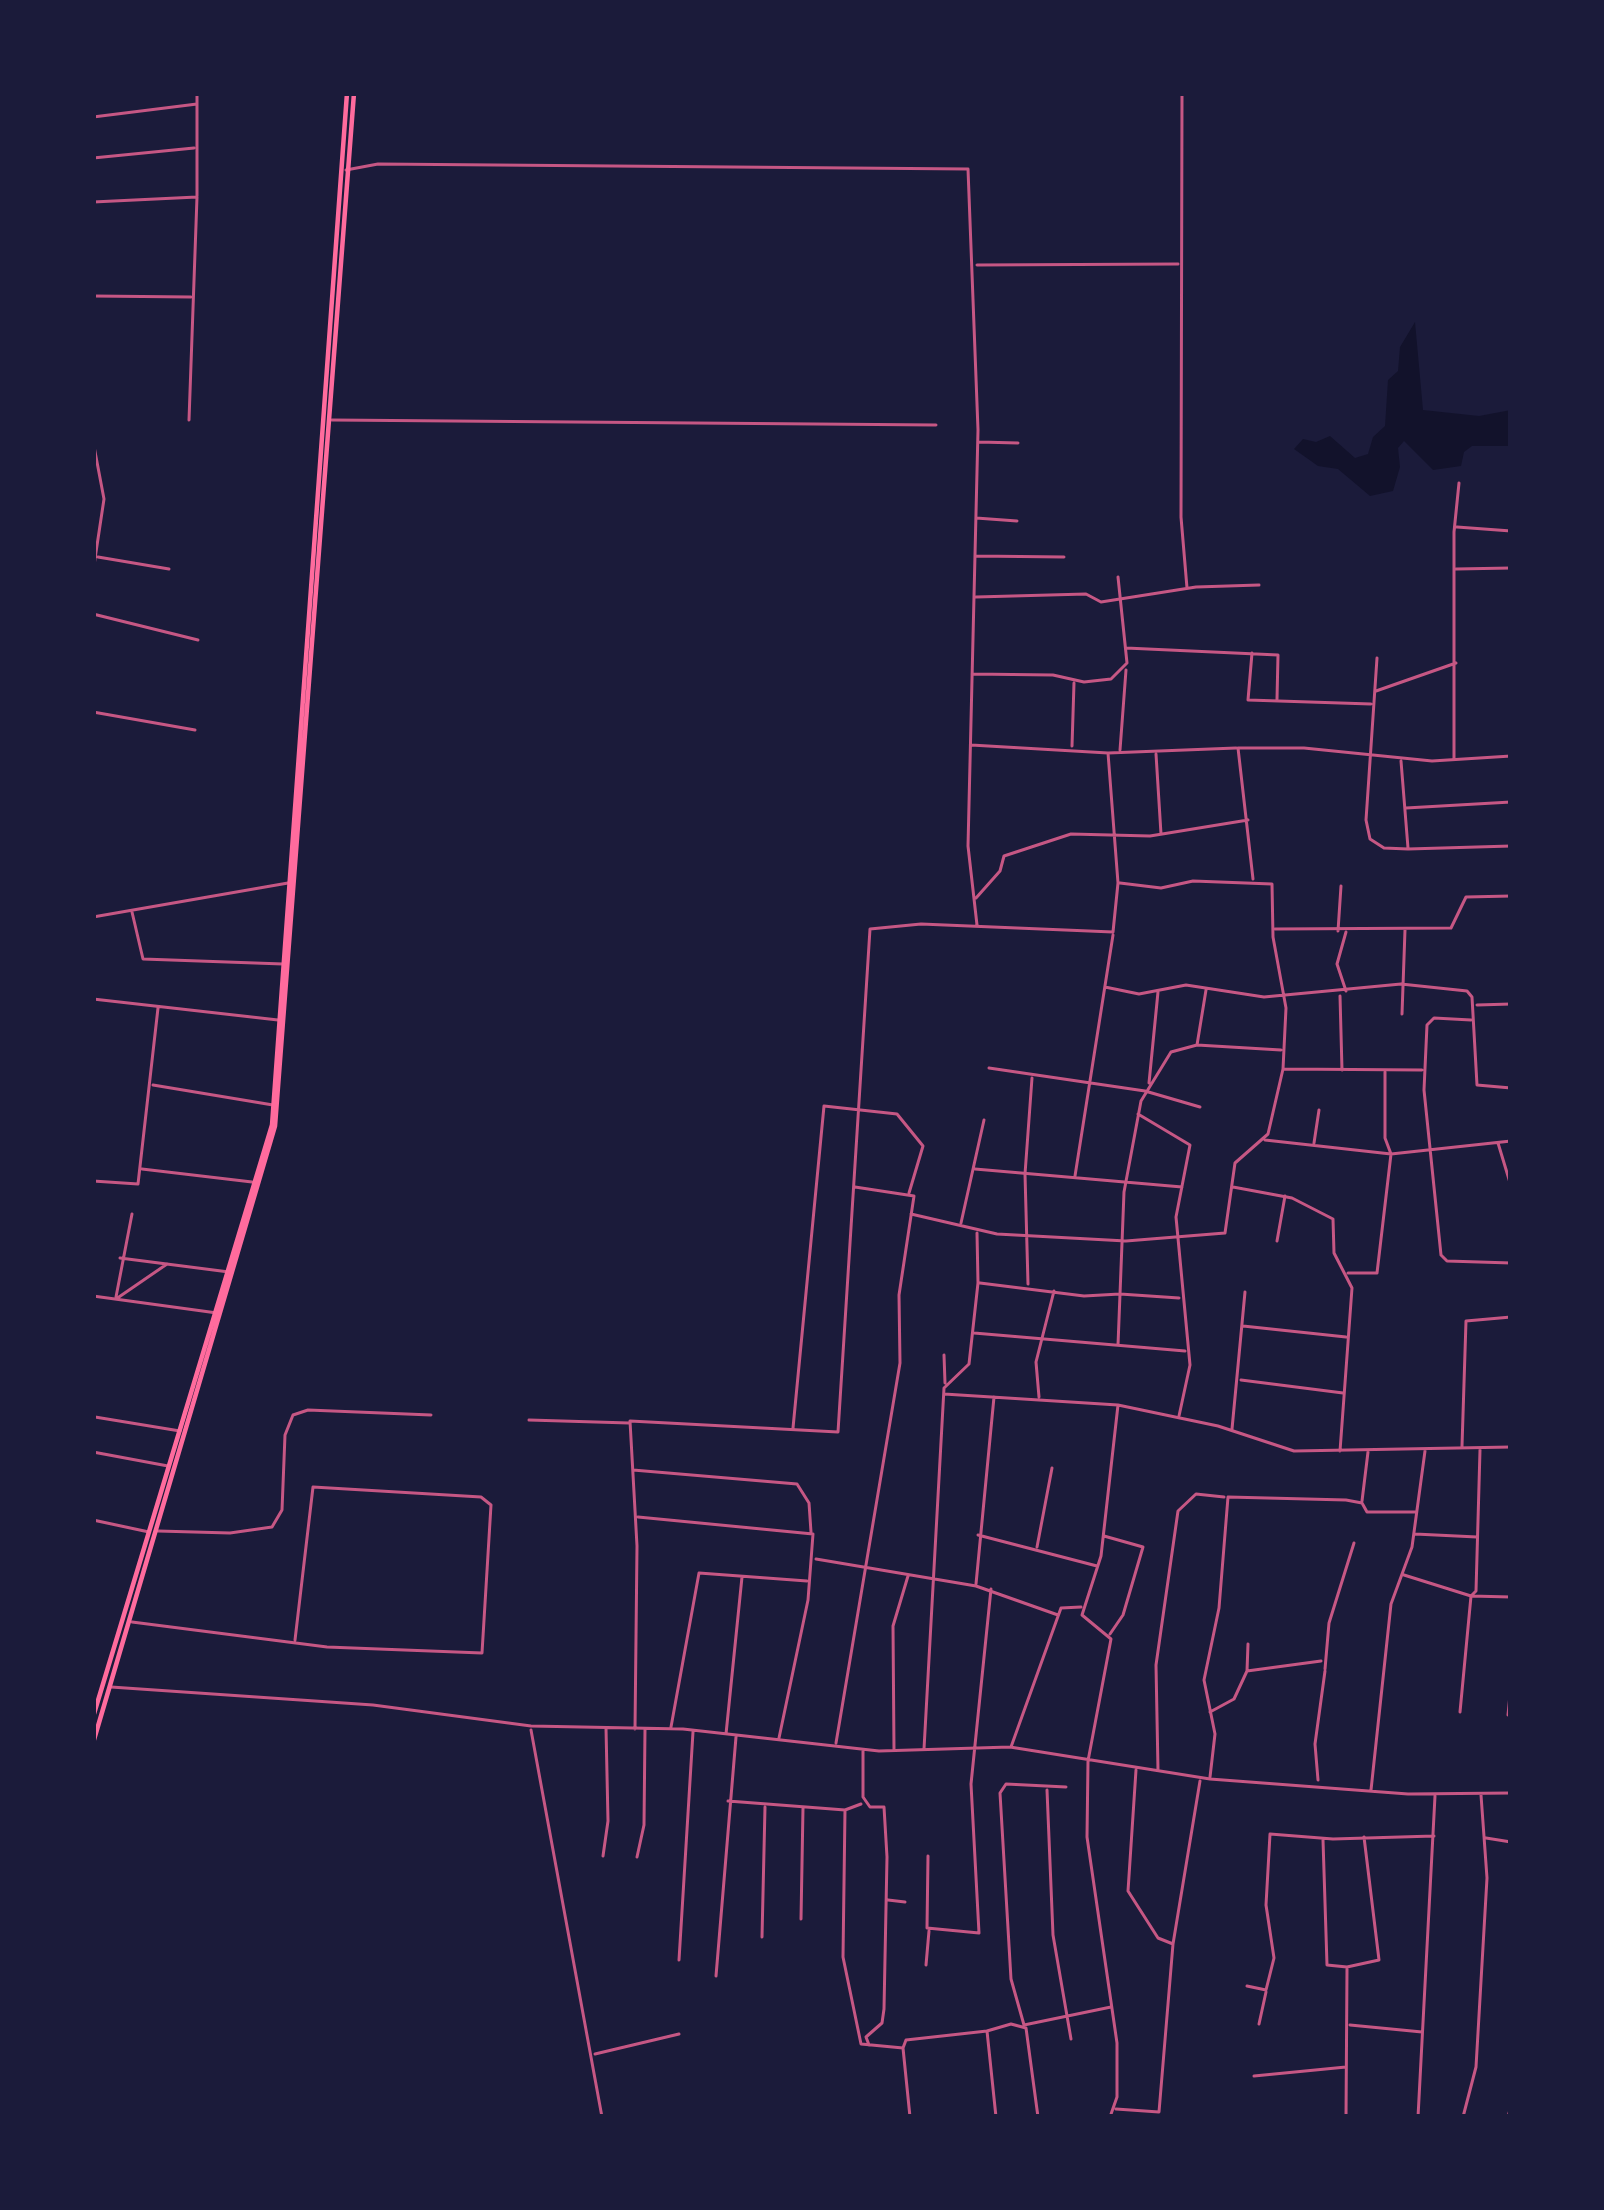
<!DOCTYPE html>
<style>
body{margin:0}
#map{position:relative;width:1604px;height:2210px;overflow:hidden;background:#1b1b3a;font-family:"Open Sans",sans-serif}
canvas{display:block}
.frame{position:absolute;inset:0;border:96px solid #1b1b3a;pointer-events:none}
</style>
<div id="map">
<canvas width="1604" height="2210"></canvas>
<div class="frame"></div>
</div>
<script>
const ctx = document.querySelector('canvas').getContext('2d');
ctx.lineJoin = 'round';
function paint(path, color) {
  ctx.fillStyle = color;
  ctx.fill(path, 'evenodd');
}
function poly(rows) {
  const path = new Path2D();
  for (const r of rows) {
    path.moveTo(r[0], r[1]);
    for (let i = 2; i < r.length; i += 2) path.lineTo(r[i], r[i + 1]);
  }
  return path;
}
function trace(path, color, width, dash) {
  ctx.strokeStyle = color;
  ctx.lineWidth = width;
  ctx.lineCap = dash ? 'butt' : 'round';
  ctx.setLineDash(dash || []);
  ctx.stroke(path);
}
const water = poly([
 [1415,322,1423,410,1479,416,1511,410,1511,446,1472,446,1464,452,1461,466,1433,470,1404,441,1398,448,1400,467,1393,491,1370,496,1338,469,1318,466,1294,449,1303,439,1316,442,1330,436,1355,458,1368,454,1373,437,1385,426,1388,380,1398,371,1400,347]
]);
const minor = poly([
 [197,93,197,196],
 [1182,93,1181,517,1187,588],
 [93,117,197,104],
 [93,158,194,148],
 [346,170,378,164,968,169,978,430,968,846,977,925],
 [93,202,197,197,189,420],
 [977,265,1178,264],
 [93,296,191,297],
 [332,420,936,425],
 [93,441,104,499,93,572],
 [979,442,1018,443],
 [976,518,1017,521],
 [1457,527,1511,531],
 [976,556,1064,557],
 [98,557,169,569],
 [1456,569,1511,568],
 [976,597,1086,594,1101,602,1196,587,1259,585],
 [93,614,198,640],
 [1126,648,1278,655,1277,699],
 [1252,653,1248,700,1371,704],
 [1377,658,1366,820,1370,839,1384,848,1408,849,1511,846],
 [972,674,1053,675,1084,682,1111,679,1127,663,1118,577],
 [1376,691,1456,663],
 [93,712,195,730],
 [971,745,1108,753,1236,748],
 [1072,746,1074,683],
 [1120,750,1126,670],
 [1156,754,1161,834],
 [1454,759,1454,532,1459,483],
 [1401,761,1408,848],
 [1406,808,1511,802],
 [1253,879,1238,748,1304,748,1432,761,1511,756],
 [976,898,1000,871,1004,856,1071,834,1150,836,1248,820],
 [132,912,143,959,283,964],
 [93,917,288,883],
 [1275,929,1451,928,1466,897,1511,896],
 [1338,931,1341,886],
 [1105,987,1139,994,1186,985,1264,997,1401,984,1467,991,1472,997,1477,1085,1511,1088],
 [1346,991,1337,964,1346,932],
 [1340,996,1342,1070],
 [93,999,278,1020],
 [1477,1005,1511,1004],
 [1402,1014,1405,930],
 [1471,1020,1434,1018,1427,1025,1424,1090,1441,1255,1447,1261,1511,1263],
 [1197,1045,1206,990],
 [989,1068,1145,1091,1200,1107],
 [1283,1069,1422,1070],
 [1385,1072,1385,1138,1391,1154,1511,1141],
 [1149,1083,1158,992],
 [153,1085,273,1105],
 [1138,1114,1190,1145,1176,1217,1190,1365,1179,1416],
 [1265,1140,1391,1154,1377,1273,1348,1273],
 [1314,1143,1319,1110],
 [1498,1143,1511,1186],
 [142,1169,252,1182],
 [975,1169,1182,1187],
 [1075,1176,1113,935],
 [93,1181,138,1184,158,1008],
 [1233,1187,1292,1198,1333,1219,1334,1253,1352,1288,1340,1451],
 [911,1214,997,1234,1126,1241,1225,1233,1235,1163,1268,1134,1283,1069,1286,1008,1273,937,1272,884,1193,881,1161,888,1120,883],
 [961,1223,984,1120],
 [1277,1241,1285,1196],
 [120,1258,229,1272],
 [980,1283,1084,1296,1120,1294,1124,1192,1141,1101,1171,1052,1197,1045,1281,1050],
 [1028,1284,1025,1174,1032,1078],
 [93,1296,217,1313],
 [116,1297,132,1214],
 [116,1299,167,1264],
 [1243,1326,1346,1337],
 [974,1333,1185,1351],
 [1118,1345,1120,1294,1179,1298],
 [944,1355,945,1383],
 [1241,1380,1343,1393],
 [944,1394,1118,1405,1218,1426,1294,1451,1511,1447],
 [1039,1397,1036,1362,1054,1291],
 [95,1417,180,1431],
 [529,1420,629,1423],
 [793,1428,824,1106,897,1114,923,1146,909,1193],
 [1232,1429,1245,1292],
 [1462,1446,1466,1321,1511,1317],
 [93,1452,168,1466],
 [633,1470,797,1484,809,1503,811,1532],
 [1362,1501,1368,1452],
 [638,1517,813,1534,808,1600,779,1738],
 [93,1520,149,1532],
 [158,1531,230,1533,272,1527,282,1510,285,1435,293,1415,308,1410,431,1415],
 [1415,1534,1477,1537],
 [978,1535,1097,1566],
 [1104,1536,1143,1547,1123,1615,1110,1634],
 [1037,1547,1052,1468],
 [816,1559,976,1586,1058,1615],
 [1404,1575,1471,1596,1476,1591,1480,1450],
 [976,1584,994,1397],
 [132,1622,327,1647,482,1653,491,1505,481,1497,313,1487,295,1640],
 [1325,1669,1329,1623,1354,1543],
 [1247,1671,1321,1661],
 [111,1687,373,1705,531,1726,683,1729,879,1751,1010,1747,1210,1779,1408,1794,1511,1793],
 [1210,1712,1234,1699,1247,1671,1248,1644],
 [1460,1712,1471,1596,1511,1597],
 [1508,1715,1511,1685],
 [671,1727,699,1573,807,1581],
 [635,1729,637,1546,630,1421,838,1432,870,929,921,924,1113,932,1118,883,1108,753],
 [531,1730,602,2117],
 [726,1734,742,1577],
 [836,1743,900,1363,899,1295,914,1196,855,1187],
 [1011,1747,1061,1608,1081,1607],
 [924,1749,944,1388,969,1364,978,1283,977,1233],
 [894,1750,893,1626,908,1576],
 [863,1751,863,1797,870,1807,884,1807,887,1857,884,2009,882,2023,866,2037,869,2045],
 [1136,1770,1128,1891,1158,1938,1173,1944,1200,1781],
 [1158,1770,1156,1665,1178,1511,1196,1494,1224,1497],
 [1210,1777,1215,1734,1204,1680,1219,1608,1228,1497,1346,1500,1362,1503,1367,1512,1416,1512],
 [1318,1780,1315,1744,1325,1671],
 [1066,1787,1006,1784,1000,1793,1011,1979,1024,2025,1111,2007],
 [1047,1790,1053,1935,1071,2039],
 [1371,1790,1391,1604,1412,1547,1425,1451],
 [728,1801,845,1810,861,1804],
 [845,1810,843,1957,861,2044,903,2048],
 [1486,1838,1511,1842],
 [1323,1840,1327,1965,1347,1967,1379,1960,1364,1837],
 [603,1856,608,1821,606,1728],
 [928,1856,927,1928,979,1933,971,1784,991,1589],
 [637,1857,644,1825,645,1729],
 [888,1900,905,1902],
 [801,1919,803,1808],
 [762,1937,765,1807],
 [679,1960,693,1732],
 [926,1965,929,1931],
 [716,1976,736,1737],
 [1247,1986,1266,1990,1274,1958,1266,1905,1270,1834,1333,1839,1434,1836],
 [1259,2024,1266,1992],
 [1350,2025,1422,2032],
 [595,2054,679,2034],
 [1254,2076,1346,2067],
 [1116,2109,1159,2112,1173,1944],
 [910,2117,903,2048,906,2040,987,2031],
 [996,2117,987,2031,1011,2024,1026,2028,1038,2117],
 [1110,2117,1117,2097,1117,2043,1087,1837,1088,1761,1111,1639,1082,1615,1101,1556,1118,1405],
 [1346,2117,1347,1969],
 [1418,2117,1435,1796],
 [1463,2117,1476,2067,1487,1878,1481,1795],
 [1508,2117,1511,2106]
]);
const secondary = poly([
 [93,1717,272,1125,347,93],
 [93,1743,275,1126,354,93]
]);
paint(water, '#12122b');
trace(minor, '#c65784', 3);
trace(secondary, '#ff6b9d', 4.5);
</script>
